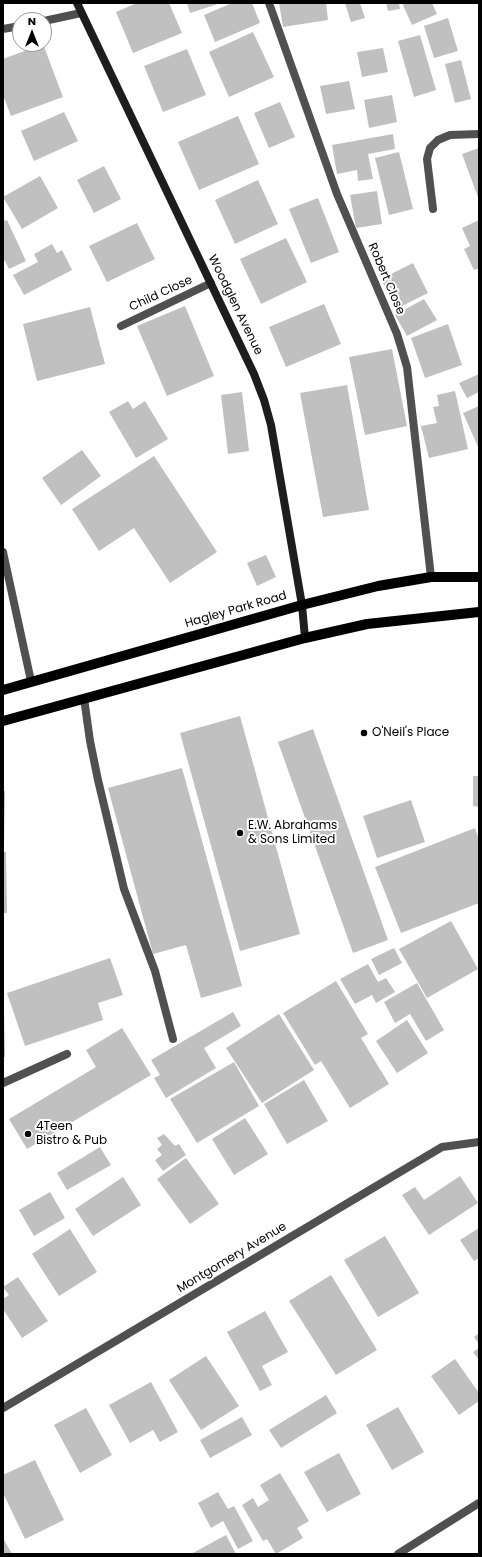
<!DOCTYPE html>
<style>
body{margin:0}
#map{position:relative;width:482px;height:1557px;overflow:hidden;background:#fff;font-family:Poppins,sans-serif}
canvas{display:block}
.frame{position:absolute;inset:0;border:4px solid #000;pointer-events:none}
.north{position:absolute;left:12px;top:12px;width:40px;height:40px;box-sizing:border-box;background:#fff;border:1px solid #999;border-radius:50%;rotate:0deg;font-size:11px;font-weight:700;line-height:16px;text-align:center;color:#000}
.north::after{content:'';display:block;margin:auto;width:14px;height:18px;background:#000;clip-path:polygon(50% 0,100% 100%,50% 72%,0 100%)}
</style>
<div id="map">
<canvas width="482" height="1557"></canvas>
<div class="frame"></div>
<div class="north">N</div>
</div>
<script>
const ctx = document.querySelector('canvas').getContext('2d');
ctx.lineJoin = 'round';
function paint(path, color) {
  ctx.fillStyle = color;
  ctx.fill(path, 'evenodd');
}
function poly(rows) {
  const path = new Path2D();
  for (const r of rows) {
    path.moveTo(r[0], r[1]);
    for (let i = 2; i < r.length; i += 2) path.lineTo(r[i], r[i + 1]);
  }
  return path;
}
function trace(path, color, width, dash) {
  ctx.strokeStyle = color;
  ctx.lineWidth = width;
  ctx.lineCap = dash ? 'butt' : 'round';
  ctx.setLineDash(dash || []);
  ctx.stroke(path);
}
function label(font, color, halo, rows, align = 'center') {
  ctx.font = font + ' Poppins,sans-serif';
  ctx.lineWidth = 4;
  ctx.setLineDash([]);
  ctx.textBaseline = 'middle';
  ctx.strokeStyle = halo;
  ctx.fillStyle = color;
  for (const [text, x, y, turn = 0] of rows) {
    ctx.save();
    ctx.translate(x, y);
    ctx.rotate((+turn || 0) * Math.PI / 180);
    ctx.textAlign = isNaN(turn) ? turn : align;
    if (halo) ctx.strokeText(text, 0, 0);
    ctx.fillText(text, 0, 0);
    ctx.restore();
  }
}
const building = poly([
 [137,3,169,3,182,33,133,53,116,12],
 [187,3,221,3,190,13],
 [232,3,252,3,260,23,215,42,204,15],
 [279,3,326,3,328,20,283,27],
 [345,3,360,3,365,18,351,22],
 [386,3,399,3,400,9,388,11],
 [402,3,432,3,437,14,412,25],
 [448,18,458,51,434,58,424,26],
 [253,32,274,77,229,97,209,52],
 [420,35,436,90,414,97,398,41],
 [43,44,63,97,11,116,3,95,3,59],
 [383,48,388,72,362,77,357,52],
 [187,49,206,95,163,112,144,66],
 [461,60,471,99,455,103,445,64],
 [349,81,355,109,326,114,320,86],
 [392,95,397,122,369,128,364,100],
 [280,102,295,137,269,148,254,113],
 [64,112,78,141,34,161,21,131],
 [238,116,259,164,199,190,178,142],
 [393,134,395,149,368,154,373,179,358,181,357,170,337,174,332,145],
 [479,148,479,200,462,154],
 [399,152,413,209,389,215,375,158],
 [104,166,121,199,94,213,77,180],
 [40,176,58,208,22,229,3,197],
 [258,180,278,224,235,244,215,200],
 [377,191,382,224,356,228,350,195],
 [318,198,339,252,311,263,289,209],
 [7,220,26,261,9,269,3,257,3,221],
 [479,220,479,268,474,270,464,249,470,246,462,228],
 [137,223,155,259,107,282,89,246],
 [286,238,307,282,261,304,240,259],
 [52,244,57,253,62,250,72,270,24,295,13,275,38,262,34,254],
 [413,263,428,293,396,309,381,279],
 [424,299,437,320,407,336,395,315],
 [324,304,341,344,286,367,269,327],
 [185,306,214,376,167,396,137,326],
 [90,307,105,364,37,381,23,324],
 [448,324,462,365,425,378,411,338],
 [392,349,407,426,365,435,349,357],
 [479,374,479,392,467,398,459,383],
 [347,385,369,510,323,517,300,393],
 [455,391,468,449,429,458,421,426,437,423,433,407,439,406,437,395],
 [242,392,249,451,228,454,221,395],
 [128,401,133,409,145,401,168,439,136,458,109,412],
 [479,406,479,449,463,413],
 [82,450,101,476,61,505,42,478],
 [154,456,217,552,170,583,134,528,99,551,72,509],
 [266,555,276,577,257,586,247,563],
 [240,716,300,934,240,951,180,733],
 [313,729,388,940,353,953,278,742],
 [182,768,242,986,201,998,186,945,153,954,108,788],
 [473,776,479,776,479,807,473,806],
 [3,791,5,791,4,846,3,846],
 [411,800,425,842,377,858,363,816],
 [475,828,479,840,479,903,401,933,375,867],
 [3,852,6,852,7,913,3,913],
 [451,921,478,969,427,998,399,949],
 [394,948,402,963,379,975,371,959],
 [110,958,123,995,98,1003,103,1020,25,1046,7,993],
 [368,964,378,982,386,978,395,992,376,1003,372,995,355,1004,340,979],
 [336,981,368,1034,361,1038,389,1084,350,1108,321,1061,315,1065,283,1013],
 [417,983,444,1030,426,1041,410,1014,395,1023,384,1002],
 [3,1011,4,1011,5,1057,3,1057],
 [233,1012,241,1026,204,1048,216,1068,166,1098,154,1078,160,1075,151,1060],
 [279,1014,314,1070,262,1103,226,1048],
 [407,1020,428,1053,397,1073,376,1041],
 [122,1028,151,1075,27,1149,9,1119,96,1067,86,1050],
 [234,1062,259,1106,197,1143,170,1099],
 [304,1080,328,1121,287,1144,264,1104],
 [245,1118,268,1154,234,1175,212,1139],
 [164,1134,175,1146,179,1144,186,1155,163,1171,155,1160,162,1155,157,1149,162,1145,157,1138],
 [100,1147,111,1165,67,1190,57,1173],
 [186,1158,219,1204,190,1224,157,1179],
 [460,1176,478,1203,429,1235,402,1195,415,1187,424,1200],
 [123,1177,141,1205,93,1236,75,1209],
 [50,1192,65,1218,34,1236,19,1210],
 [479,1228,479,1258,474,1261,460,1240],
 [70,1229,97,1272,59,1296,32,1254],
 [385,1236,419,1293,378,1317,344,1260],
 [331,1275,377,1350,336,1375,289,1301],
 [18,1277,48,1321,22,1338,3,1309,3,1299,9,1295,3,1287],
 [265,1311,288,1352,262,1366,272,1385,260,1391,227,1332],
 [479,1333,479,1344,474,1337],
 [479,1348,479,1360,473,1352],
 [206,1356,239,1406,201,1430,169,1380],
 [455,1359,479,1393,479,1401,459,1415,431,1376],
 [151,1382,178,1432,160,1442,153,1430,130,1443,109,1405],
 [326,1395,337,1413,281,1448,269,1430],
 [398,1407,424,1452,392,1470,366,1425],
 [86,1408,112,1455,80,1473,54,1425],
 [242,1417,252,1435,210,1458,200,1440],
 [339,1453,361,1494,327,1512,304,1472],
 [35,1460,64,1520,25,1539,3,1493,3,1475],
 [280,1473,309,1521,297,1528,303,1538,276,1554,267,1539,263,1541,242,1505,253,1498,258,1507,269,1500,260,1485],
 [218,1492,228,1509,234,1506,253,1541,238,1549,223,1521,211,1528,198,1503],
 [226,1535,236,1554,191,1554],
 [3,1538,12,1554,3,1554]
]);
const lane = poly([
 [3,552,31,681],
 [84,698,90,741,98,780,124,889,155,971,173,1039]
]);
const street = poly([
 [269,3,337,194,397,334,407,367,431,577],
 [44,21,81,13],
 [3,29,20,26],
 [433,209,427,159,430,148,438,140,450,135,479,134],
 [121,326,211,283],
 [3,1083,67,1054],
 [3,1408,442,1147,479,1142],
 [398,1554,479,1503]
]);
const secondary = poly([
 [77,3,254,374,264,400,271,425,302,605,305,638]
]);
const primary = poly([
 [3,690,302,605,378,586,431,577,479,577],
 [3,721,305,638,367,624,479,612]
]);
const markers = [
 [364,733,4,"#000"],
 [240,833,4,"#000"],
 [28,1134,4,"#000"]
];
const streetNames = [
 ["Robert Close",386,279,67],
 ["Child Close",161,294,-25],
 ["Woodglen Avenue",235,305,64],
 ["Hagley Park Road",236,610,-16],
 ["Montgomery Avenue",232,1258,-31]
];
const poiNames = [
 ["O'Neil's Place",372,733],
 ["E.W. Abrahams",248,826],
 ["& Sons Limited",248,840],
 ["4Teen",36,1127],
 ["Bistro & Pub",36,1141]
];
paint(building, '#c0c0c0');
trace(lane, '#505050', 8);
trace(street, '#505050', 8);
trace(secondary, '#1d1d1d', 8);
trace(primary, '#000', 10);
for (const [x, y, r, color] of markers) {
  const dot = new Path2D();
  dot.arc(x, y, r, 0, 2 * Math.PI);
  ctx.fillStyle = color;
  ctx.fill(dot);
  trace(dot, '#fff', 1.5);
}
label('12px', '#000', '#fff', streetNames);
label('12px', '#000', '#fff', poiNames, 'left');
</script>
